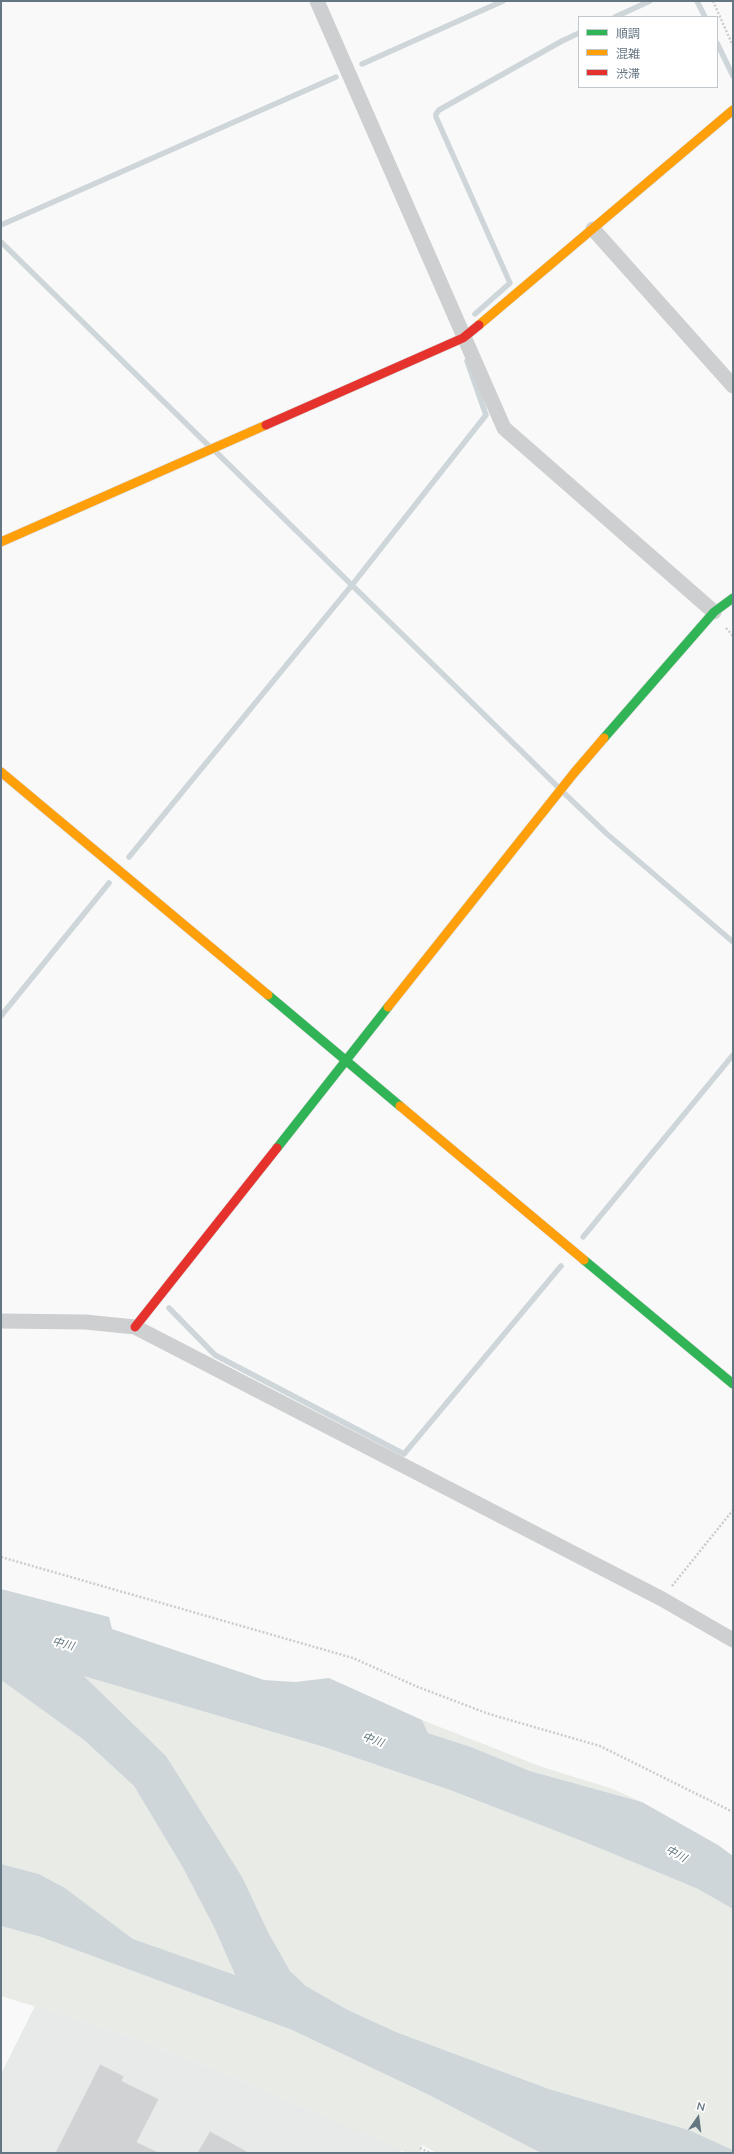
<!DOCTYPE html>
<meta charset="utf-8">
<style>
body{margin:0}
#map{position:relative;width:734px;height:2154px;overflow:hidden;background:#f9f9f9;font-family:Mulish,"Noto Sans JP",sans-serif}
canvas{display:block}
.frame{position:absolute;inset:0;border:2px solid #657683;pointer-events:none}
.legend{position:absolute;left:578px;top:16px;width:140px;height:72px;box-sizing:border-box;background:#fff;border:1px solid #c1c8cd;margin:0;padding:5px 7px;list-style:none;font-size:12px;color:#657683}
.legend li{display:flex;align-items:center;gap:8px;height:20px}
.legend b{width:20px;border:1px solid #c1c8cd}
.north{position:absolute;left:678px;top:2098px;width:40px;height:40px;-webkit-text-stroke:3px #fff;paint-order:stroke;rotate:14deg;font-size:11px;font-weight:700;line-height:16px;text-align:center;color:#657683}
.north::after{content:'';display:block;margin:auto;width:14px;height:18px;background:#657683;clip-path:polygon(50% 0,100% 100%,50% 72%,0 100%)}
</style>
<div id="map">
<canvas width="734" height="2154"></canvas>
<div class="frame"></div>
<ul class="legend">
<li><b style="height:5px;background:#30b455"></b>順調</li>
<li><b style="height:5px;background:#ff9f0a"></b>混雑</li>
<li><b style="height:5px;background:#e5322d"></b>渋滞</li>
</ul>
<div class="north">N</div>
</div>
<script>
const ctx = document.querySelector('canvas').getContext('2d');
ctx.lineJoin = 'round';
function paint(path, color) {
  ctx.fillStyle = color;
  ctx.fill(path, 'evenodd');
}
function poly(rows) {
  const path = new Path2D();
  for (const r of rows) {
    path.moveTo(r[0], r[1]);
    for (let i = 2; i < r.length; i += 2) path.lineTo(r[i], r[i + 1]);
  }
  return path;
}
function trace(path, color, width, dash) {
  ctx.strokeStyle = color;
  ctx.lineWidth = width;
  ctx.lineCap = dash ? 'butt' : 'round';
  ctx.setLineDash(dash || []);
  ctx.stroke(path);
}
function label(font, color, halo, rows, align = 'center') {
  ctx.font = font + ' Mulish,"Noto Sans JP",sans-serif';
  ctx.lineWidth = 4;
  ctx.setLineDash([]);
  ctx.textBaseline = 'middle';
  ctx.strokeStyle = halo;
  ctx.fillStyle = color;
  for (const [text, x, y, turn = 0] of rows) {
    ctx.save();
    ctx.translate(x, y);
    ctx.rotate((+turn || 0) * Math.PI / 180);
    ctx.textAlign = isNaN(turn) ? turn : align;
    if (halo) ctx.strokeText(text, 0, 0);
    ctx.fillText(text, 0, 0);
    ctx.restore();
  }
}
const built = poly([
 [35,2006,121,2033,220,2071,402,2150,400,2153,1,2153,1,2074]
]);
const green = poly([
 [83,1675,324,1747,450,1790,587,1843,698,1889,733,1909,733,2150,689,2130,549,2089,396,2032,348,2010,306,1986,290,1971,166,1756],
 [1,1680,84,1740,134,1786,182,1866,214,1927,235,1976,133,1939,65,1888,39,1874,1,1864],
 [422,1720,542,1767,610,1788,642,1802,530,1771,471,1747,428,1733],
 [1,1926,41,1937,292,2030,429,2095,541,2153,437,2153,422,2145,420,2153,407,2153,220,2071,121,2033,1,1996]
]);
const water = poly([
 [1,1589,109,1617,112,1629,264,1680,295,1682,329,1678,422,1720,428,1733,471,1747,530,1771,642,1802,718,1845,733,1856,733,1909,698,1889,587,1843,450,1790,324,1747,84,1676,166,1756,242,1877,268,1932,290,1971,306,1986,348,2010,396,2032,549,2089,689,2130,733,2150,733,2153,541,2153,429,2095,292,2030,41,1937,1,1926,1,1864,39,1874,65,1888,133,1939,235,1975,214,1927,182,1866,134,1786,84,1740,1,1680]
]);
const stream = poly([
 [697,1,705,17],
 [615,17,650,1],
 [717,43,733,76],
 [362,64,503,1],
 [1,225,336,77],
 [1,242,209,446],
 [475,314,510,283,436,117,436,114,439,110,562,41,579,33],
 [216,452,558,787],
 [564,793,607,834,733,942],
 [129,857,352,585,486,415,467,361],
 [1,1016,109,883],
 [583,1237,733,1055],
 [169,1308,215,1355,404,1454,561,1266]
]);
const building = poly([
 [100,2064,124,2076,122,2081,159,2099,137,2142,160,2153,55,2153,100,2064],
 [210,2131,250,2153,197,2153,210,2131]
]);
const path = poly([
 [713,1,733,46],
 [726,628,733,636],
 [1,1557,353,1658,418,1687,489,1714,600,1746,733,1812],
 [672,1586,733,1510],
 [420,2148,430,2153]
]);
const street = poly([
 [317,1,504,428,714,612],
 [593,229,733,386],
 [1,1321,85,1322,135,1327,662,1599,733,1640]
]);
const fast = poly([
 [604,738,714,612,733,598],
 [268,995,400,1106],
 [277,1148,388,1007],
 [584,1260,733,1384]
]);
const slow = poly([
 [479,325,733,110],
 [1,542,266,425],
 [1,772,268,995],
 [388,1007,574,773,604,738],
 [400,1106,584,1260]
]);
const jam = poly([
 [266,425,463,338,479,325],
 [135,1327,277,1148]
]);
const waterNames = [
 ["中川",63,1644,15],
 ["中川",373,1740,20],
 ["中川",676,1854,28]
];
paint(built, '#e8e9e9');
paint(green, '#e8ebe6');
paint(water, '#ced6d9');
trace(stream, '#ced6d9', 5.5);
paint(building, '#d0d2d3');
trace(building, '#e8e8e8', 1);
trace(fast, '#d5d6d7', 10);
trace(slow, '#d5d6d7', 10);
trace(jam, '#d5d6d7', 10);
trace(path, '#cbcccd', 2.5, [2, 2]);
trace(street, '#cecfd0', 15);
trace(fast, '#30b455', 9);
trace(slow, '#ff9f0a', 9);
trace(jam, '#e5322d', 9);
label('italic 11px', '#60757c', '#fff', waterNames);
</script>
